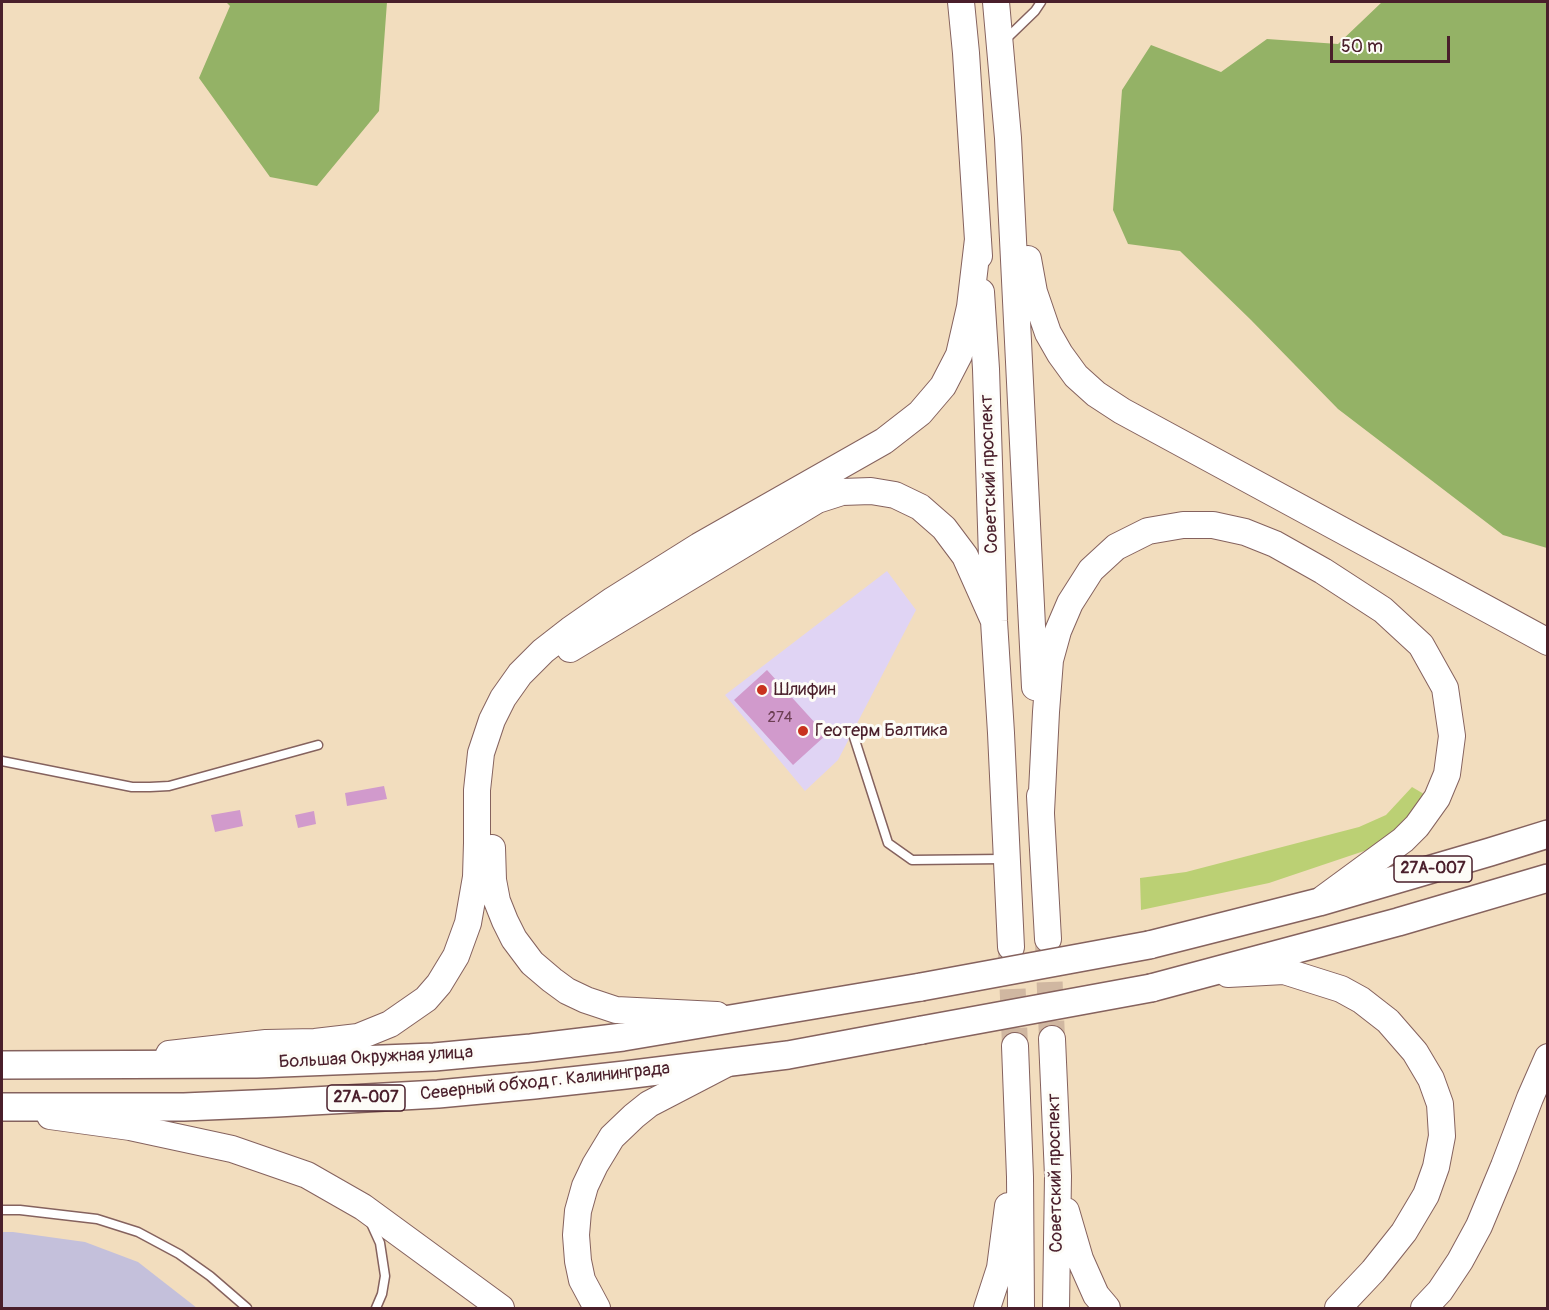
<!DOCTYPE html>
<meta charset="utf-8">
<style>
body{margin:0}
#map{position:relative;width:1549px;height:1310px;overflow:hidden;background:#f2ddbe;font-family:Pangolin,sans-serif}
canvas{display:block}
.frame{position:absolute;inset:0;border:3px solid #4a1f2b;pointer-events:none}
.scale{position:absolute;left:1330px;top:36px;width:120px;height:27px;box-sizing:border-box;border:3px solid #4a1f2b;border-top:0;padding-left:8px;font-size:18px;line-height:21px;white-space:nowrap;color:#4a1f2b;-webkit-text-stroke:4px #fdfcf7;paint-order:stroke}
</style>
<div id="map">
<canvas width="1549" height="1310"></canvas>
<div class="frame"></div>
<div class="scale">50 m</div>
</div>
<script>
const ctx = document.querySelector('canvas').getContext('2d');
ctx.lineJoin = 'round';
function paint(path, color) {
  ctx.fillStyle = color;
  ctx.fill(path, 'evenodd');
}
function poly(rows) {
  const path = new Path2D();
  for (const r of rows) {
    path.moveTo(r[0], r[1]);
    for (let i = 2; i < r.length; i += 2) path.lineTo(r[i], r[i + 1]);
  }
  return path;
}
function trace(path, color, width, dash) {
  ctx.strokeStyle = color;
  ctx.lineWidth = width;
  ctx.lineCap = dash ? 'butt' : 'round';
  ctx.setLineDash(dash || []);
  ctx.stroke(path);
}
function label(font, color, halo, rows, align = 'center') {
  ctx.font = font + ' Pangolin,sans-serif';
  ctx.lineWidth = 6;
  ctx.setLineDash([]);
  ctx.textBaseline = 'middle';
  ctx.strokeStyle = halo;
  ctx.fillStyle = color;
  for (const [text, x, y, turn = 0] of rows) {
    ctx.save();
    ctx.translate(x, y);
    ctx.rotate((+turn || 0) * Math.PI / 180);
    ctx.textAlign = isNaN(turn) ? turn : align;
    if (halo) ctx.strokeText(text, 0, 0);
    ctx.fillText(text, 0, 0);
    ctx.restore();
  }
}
const built = poly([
 [887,571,916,610,838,760,805,791,725,695]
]);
const industrial = poly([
 [2,1232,13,1232,85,1242,138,1262,197,1308,2,1308]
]);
const green = poly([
 [1412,787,1429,797,1404,828,1370,849,1269,883,1141,910,1140,878,1186,872,1359,827,1386,815]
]);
const forest = poly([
 [226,2,387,2,379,111,317,186,270,177,199,78,230,6],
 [1382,2,1547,2,1547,548,1503,535,1338,409,1251,320,1180,251,1128,244,1113,210,1122,90,1151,45,1221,72,1267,39,1338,44]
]);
const building = poly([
 [767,670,826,735,793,765,734,700],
 [384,786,387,799,347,806,345,793],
 [240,810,243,826,215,832,211,815],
 [314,811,316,824,298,828,295,815]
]);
const primaryTunnel = poly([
 [1048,943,1052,1039],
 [1011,950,1015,1046]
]);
const service = poly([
 [1005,40,1035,11,1041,2],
 [853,734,888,843,912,860,1003,859],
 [2,761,132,787,150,787,169,786,318,745],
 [2,1210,20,1210,97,1219,138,1232,179,1254,210,1276,247,1308],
 [370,1221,380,1243,385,1276,382,1294,376,1308]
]);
const primary = poly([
 [961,2,966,53,979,256],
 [996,2,1008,138,1035,687],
 [1028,259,1034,292,1048,333,1060,354,1076,376,1096,394,1122,411,1548,642],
 [981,292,986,369,994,621,1001,733,1011,947],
 [570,649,817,500,842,492,871,491,895,495,920,507,944,528,965,556,994,621],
 [1040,796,1048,939],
 [1041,812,1046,712,1050,660,1058,631,1070,603,1091,570,1116,547,1148,531,1183,525,1213,525,1245,532,1275,544,1323,571,1383,610,1421,645,1445,688,1452,736,1447,774,1437,798,1417,826,1403,840,1324,898],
 [492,848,493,880,497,901,505,921,514,939,532,963,552,980,567,991,586,1000,616,1010,717,1015],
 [1228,974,1284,971,1341,989,1361,1000,1388,1021,1415,1052,1431,1079,1440,1104,1442,1136,1436,1167,1426,1195,1404,1232,1373,1271,1338,1308],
 [1052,1039,1058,1176,1056,1308],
 [1015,1046,1020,1177,1021,1308],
 [169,1054,266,1043,315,1042,358,1037,390,1024,426,999,439,984,456,956,468,923,476,877,477,843,477,790,481,753,492,720,503,698,520,674,543,651,570,630,613,600,699,546,884,441,920,413,943,386,959,355,970,307,978,239],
 [50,1116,130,1127,232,1149,307,1175,363,1207,501,1308],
 [1066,1211,1080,1259,1096,1295,1107,1308],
 [597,1308,582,1280,578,1261,576,1235,578,1211,585,1186,595,1165,612,1137,634,1116,649,1104,724,1065],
 [987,1308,1000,1268,1008,1206],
 [1424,1308,1440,1291,1460,1261,1479,1226,1504,1166,1530,1098,1548,1057]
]);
const trunk = poly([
 [1149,945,1319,902,1490,852,1548,834],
 [1151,988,1398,922,1548,878],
 [2,1065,256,1064,434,1057,531,1048,623,1037,921,987],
 [2,1107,184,1107,277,1103,438,1094,534,1085,625,1075,788,1055,922,1030]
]);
const trunkBridge = poly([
 [921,987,1149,945],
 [922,1030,1151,988]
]);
const markers = [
 [762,690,6,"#c8321e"],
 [803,731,6,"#c8321e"]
];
const numberNames = [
 ["274",780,718]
];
const shields = [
 [1433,869,78],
 [366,1098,78]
];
const shieldNames = [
 ["27А-007",1433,869],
 ["27А-007",366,1098]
];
const streetNames = [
 ["Советский проспект",990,474,-92],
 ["Большая Окружная улица",376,1058,-3],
 ["Северный обход г. Калининграда",545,1082,-6],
 ["Советский проспект",1056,1173,-91]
];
const poiNames = [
 ["Шлифин",774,690],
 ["Геотерм Балтика",815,731]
];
paint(built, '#e0d4f4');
paint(industrial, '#c4c0db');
paint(green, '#bbd074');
paint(forest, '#94b266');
paint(building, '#d19acc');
trace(primaryTunnel, '#d0b7a1', 26, [26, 13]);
trace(service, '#85625e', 11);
trace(primary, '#85625e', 28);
trace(trunk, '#85625e', 30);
trace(service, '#fff', 8);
trace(primary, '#fff', 26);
trace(trunk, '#fff', 27);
trace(trunkBridge, '#85625e', 30, []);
trace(trunkBridge, '#fff', 27);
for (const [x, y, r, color] of markers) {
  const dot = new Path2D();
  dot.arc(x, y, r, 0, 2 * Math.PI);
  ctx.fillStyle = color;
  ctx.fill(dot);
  trace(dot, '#fdfcf7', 2);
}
label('15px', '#6c3e53', null, numberNames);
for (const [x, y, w] of shields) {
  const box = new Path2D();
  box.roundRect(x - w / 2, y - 13, w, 26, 4.5);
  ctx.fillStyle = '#fdfcf7';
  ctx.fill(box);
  trace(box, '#4a1f2b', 1.5);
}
label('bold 16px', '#4a1f2b', null, shieldNames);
label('18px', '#4a1f2b', '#fdfcf7', streetNames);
label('18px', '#4a1f2b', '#fdfcf7', poiNames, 'left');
</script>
